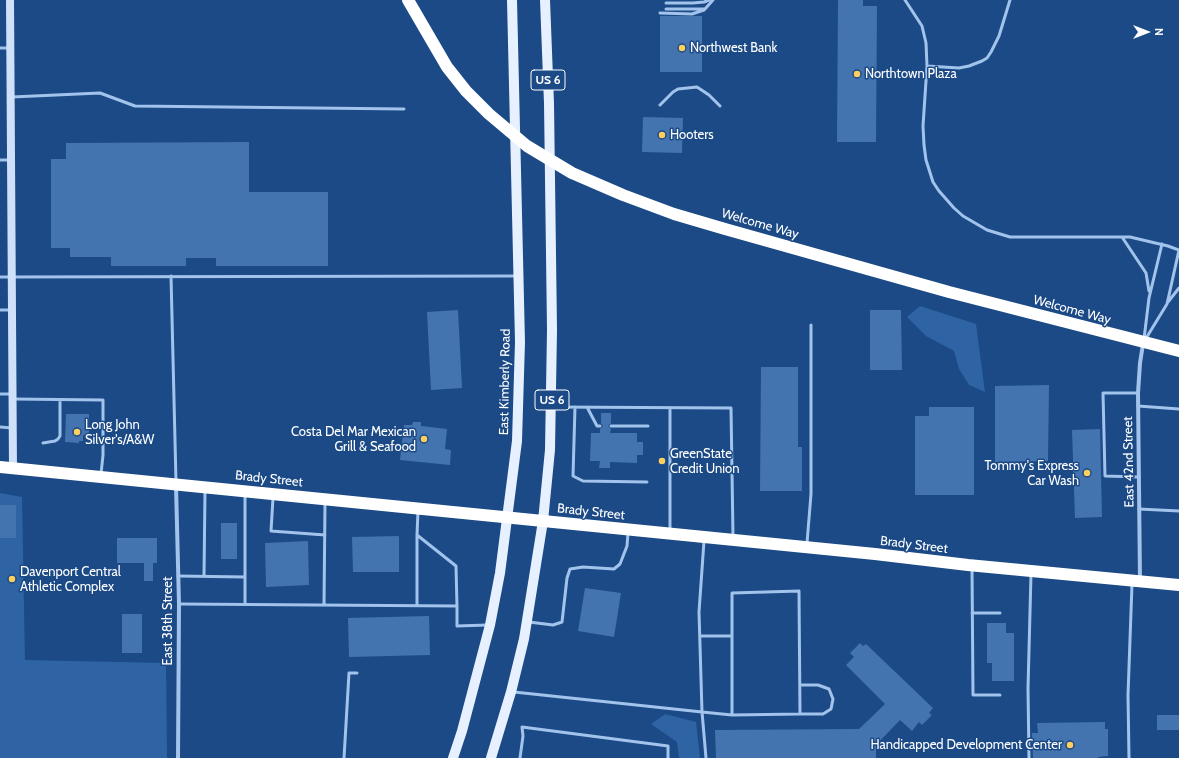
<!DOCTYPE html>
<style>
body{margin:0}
#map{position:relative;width:1179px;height:758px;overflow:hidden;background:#1b4a86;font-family:Cabin,sans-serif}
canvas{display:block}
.north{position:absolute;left:1127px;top:12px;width:40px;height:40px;-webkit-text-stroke:3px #1b4a86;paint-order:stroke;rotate:90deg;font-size:11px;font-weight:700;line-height:16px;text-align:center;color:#fff}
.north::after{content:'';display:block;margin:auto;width:14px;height:18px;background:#fff;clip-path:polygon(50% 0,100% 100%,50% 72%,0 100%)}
</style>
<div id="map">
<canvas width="1179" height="758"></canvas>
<div class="north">N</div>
</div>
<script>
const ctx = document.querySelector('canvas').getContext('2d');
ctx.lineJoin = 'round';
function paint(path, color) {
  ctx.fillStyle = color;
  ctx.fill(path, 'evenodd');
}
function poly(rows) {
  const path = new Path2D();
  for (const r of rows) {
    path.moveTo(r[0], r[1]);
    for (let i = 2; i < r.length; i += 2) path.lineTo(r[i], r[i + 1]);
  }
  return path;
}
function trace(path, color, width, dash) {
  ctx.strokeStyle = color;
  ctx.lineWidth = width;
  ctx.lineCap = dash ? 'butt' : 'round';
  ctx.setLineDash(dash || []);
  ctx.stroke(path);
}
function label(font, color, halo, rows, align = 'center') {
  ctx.font = font + ' Cabin,sans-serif';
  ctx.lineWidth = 3;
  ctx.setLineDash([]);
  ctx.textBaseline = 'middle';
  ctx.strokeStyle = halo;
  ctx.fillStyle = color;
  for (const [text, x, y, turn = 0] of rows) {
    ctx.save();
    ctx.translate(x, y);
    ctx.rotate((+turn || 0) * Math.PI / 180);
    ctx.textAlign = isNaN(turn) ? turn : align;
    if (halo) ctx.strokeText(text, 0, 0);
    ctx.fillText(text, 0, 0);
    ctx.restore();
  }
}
const green = poly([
 [920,306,976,324,985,392,969,385,959,369,954,351,926,336,907,317],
 [0,493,22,497,25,660,166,663,167,758,0,758],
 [665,714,696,722,700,758,679,758,677,742,651,724]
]);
const building = poly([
 [838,0,863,0,863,6,877,6,876,142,837,142],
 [660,16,702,16,702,72,660,72],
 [643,117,683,118,682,153,642,152],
 [249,142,249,192,328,192,328,266,216,266,216,258,186,258,186,266,111,266,111,257,70,257,70,248,51,248,51,159,66,159,66,143],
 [458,310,462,388,431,390,427,312],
 [870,310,901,310,902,370,870,370],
 [761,367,798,367,798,447,802,447,802,491,760,491],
 [1049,385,1048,461,995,462,995,386],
 [929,407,974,407,974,495,915,495,915,416,929,416],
 [601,413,611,413,611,423,608,426,611,429,610,433,637,433,637,442,643,442,643,455,637,455,637,463,610,462,610,468,599,468,600,461,590,461,591,433,600,433,600,429,603,426,601,423],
 [66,414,89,414,89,435,83,435,83,441,79,441,79,443,65,442],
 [413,422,421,422,421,426,447,429,445,449,451,450,450,465,400,460,404,425,412,425],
 [1100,429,1102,517,1075,518,1072,430],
 [0,505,16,505,16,538,0,538],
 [221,523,237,523,237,559,221,559],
 [399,536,399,572,353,572,352,537],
 [117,538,157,538,157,563,153,563,153,581,144,581,144,563,117,563],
 [308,541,309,585,266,587,265,543],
 [585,588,621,593,614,637,578,631],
 [122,614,142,614,142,653,122,653],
 [429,616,430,655,349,657,348,618],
 [987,623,1006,623,1006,633,1014,633,1014,681,992,681,992,663,987,663],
 [860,643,863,646,866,644,933,708,929,713,932,715,922,725,919,722,912,731,900,720,876,745,876,758,716,758,715,730,859,729,885,704,846,665,854,657,850,653],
 [1157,715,1179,715,1179,730,1157,730],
 [1105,722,1105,729,1108,729,1108,756,1098,757,1098,758,1033,758,1032,733,1038,733,1037,723]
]);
const lane = poly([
 [905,0,922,26,926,43,927,66,923,126,924,145,926,160,933,182,939,191,954,208,963,216,987,230,1010,237,1130,237,1168,246,1179,250],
 [666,3,693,3,704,2,709,0],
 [666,9,705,9,713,0],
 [660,13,692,14,704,10],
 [0,48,10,48],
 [927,66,959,68,969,66,982,61,987,58,991,52,999,36,1010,0],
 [12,97,100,93,135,106,404,109],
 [660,105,673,92,678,89,697,87,709,95,720,106],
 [0,160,10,160],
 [1122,237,1146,273,1149,291],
 [171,276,176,482],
 [0,277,516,276],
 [1168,302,1179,288],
 [0,310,10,310],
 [1144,339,1149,298,1162,244],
 [1145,340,1167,304,1179,250],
 [1138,393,1103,393,1105,476,1139,477],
 [0,394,12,394],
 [13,399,103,400,103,455,101,474],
 [1138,406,1179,409],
 [553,407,731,408,733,536],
 [575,407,573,476,583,481,647,482],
 [587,407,597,426,600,426],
 [670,408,670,532],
 [611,426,648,426],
 [0,427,12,428],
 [43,443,55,441,58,439,60,436,60,400],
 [245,495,245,604],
 [273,498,271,531,325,535],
 [1139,509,1179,511],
 [417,535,418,511],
 [807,543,811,494,811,325],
 [972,568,973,695,1000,695],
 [178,576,245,577],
 [204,576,205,491],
 [179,604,457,606,457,626,488,625],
 [324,605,325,503],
 [417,605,417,535,456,566,457,606],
 [972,613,1000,613],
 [529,622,553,625,562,622,567,578,570,569,583,567,614,569,620,564,627,546,628,533],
 [700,636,732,636],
 [800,685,818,685,829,689,833,699,831,709,823,714,800,714],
 [514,692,702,712,699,612,704,541],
 [344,758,349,673,357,673],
 [520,758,523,736,522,727,668,746,668,758],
 [706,758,702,712,732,715,800,714,799,591,732,593,732,715],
 [1029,758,1028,688,1031,574],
 [1129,758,1128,695,1132,584]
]);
const street = poly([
 [176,486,179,604,178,758],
 [1140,581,1138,393,1140,363,1143,344]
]);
const secondary = poly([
 [10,0,13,469]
]);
const primary = poly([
 [453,758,462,731,490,625,500,573,517,441,520,342,512,0],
 [491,758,511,692,524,639,543,521,550,450,552,330,549,103,545,0]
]);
const highway = poly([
 [408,0,447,67,466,91,489,114,527,146,572,173,623,195,674,214,725,229,949,292,1179,351],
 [0,467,875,554,968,565,1179,585]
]);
const markers = [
 [682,48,4,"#fdcf5f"],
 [857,74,4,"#fdcf5f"],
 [662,135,4,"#fdcf5f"],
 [77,432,4,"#fdcf5f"],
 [424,439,4,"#fdcf5f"],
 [662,461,4,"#fdcf5f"],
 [1087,473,4,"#fdcf5f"],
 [12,579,4,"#fdcf5f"],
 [1070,745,4,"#fdcf5f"]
];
const shields = [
 [548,80,34],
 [552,400,34]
];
const shieldNames = [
 ["US 6",548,80],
 ["US 6",552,400]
];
const poiNames = [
 ["Northwest Bank",690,48],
 ["Northtown Plaza",865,74],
 ["Hooters",670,135],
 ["Long John",85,425],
 ["Silver's/A&W",85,440],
 ["Costa Del Mar Mexican",416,432,"right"],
 ["Grill & Seafood",416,447,"right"],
 ["GreenState",670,454],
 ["Credit Union",670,469],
 ["Tommy's Express",1079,466,"right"],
 ["Car Wash",1079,481,"right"],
 ["Davenport Central",20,572],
 ["Athletic Complex",20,587],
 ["Handicapped Development Center",1062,745,"right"]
];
const streetNames = [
 ["Welcome Way",760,224,16],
 ["Welcome Way",1072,310,15],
 ["East Kimberly Road",505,382,-89],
 ["East 42nd Street",1129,462,-91],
 ["Brady Street",269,479,6],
 ["Brady Street",591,512,6],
 ["Brady Street",914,545,7],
 ["East 38th Street",168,621,-90]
];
paint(green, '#2e63a4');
paint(building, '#4474af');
trace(lane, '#a2c4ec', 3);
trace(street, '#a2c4ec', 4);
trace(secondary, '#cee1f9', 8);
trace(primary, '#e7f0ff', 10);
trace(highway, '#fff', 12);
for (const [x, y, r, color] of markers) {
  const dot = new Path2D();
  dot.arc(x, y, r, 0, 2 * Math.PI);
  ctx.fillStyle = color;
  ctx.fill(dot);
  trace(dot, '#1b4a86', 1.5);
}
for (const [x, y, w] of shields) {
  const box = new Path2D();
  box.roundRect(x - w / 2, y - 10, w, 20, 3);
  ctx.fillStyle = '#1b4a86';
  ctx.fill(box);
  trace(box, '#fff', 1);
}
label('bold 12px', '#fff', null, shieldNames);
label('13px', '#fff', '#1b4a86', poiNames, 'left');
label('13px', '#fff', '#1b4a86', streetNames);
</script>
